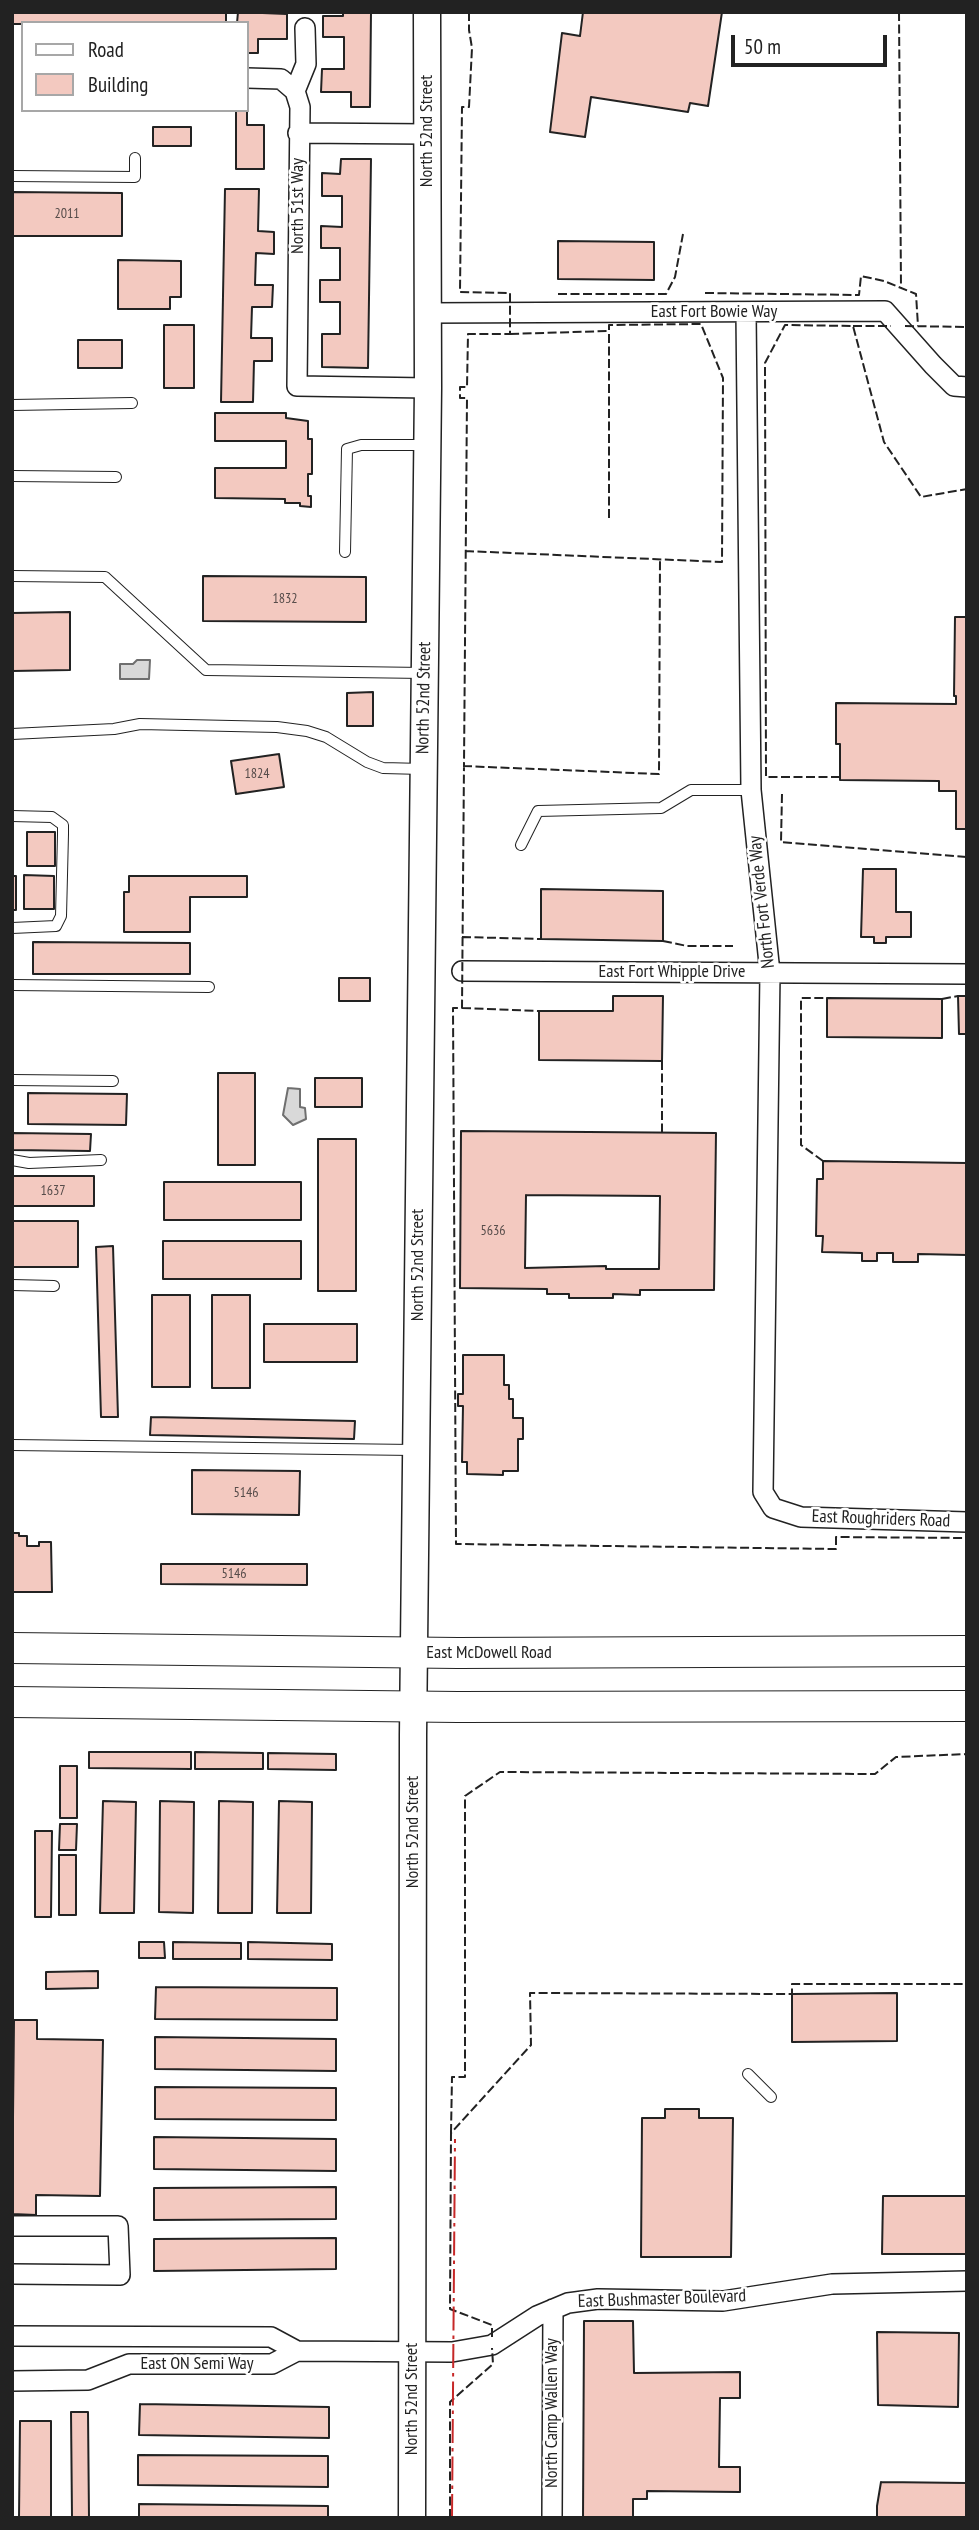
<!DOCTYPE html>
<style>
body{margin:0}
#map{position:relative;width:979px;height:2530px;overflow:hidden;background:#fff;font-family:"PT Sans Narrow",sans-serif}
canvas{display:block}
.frame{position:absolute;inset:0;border:14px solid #222;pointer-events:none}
.legend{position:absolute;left:21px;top:21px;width:228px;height:91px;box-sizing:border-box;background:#fff;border:2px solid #a7a7a7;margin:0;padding:9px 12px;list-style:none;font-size:21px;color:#222}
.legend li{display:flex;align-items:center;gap:14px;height:35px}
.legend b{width:35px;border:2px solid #a7a7a7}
.scale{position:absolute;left:731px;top:35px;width:156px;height:32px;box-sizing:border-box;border:4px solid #222;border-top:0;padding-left:9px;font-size:21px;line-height:24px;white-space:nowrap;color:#222;-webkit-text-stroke:5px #fff;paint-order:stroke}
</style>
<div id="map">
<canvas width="979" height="2530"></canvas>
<div class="frame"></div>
<ul class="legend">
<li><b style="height:9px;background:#fff"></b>Road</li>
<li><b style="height:19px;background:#f3c9c0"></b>Building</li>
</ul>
<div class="scale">50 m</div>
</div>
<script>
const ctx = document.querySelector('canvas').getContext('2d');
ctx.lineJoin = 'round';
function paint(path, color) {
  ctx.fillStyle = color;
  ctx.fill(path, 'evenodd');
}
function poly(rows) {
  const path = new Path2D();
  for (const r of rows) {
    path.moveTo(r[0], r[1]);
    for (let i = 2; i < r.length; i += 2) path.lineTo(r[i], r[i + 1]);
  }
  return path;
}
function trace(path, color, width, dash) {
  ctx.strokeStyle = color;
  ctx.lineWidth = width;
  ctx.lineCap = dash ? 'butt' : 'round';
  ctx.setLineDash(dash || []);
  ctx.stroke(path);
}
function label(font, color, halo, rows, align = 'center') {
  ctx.font = font + ' "PT Sans Narrow",sans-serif';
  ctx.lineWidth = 5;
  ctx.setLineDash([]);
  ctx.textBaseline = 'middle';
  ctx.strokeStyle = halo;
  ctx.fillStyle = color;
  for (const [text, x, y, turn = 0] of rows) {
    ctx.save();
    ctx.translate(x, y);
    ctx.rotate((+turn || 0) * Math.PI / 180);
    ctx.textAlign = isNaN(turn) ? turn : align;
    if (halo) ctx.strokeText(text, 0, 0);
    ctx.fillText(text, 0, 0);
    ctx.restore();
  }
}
const water = poly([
 [137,660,150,660,149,679,120,679,120,664,133,664,137,660],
 [288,1088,300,1089,300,1107,305,1108,306,1119,293,1125,283,1115,288,1088]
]);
const building = poly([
 [13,12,226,12,226,23,13,24,13,12],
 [238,12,287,14,287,39,258,39,258,53,247,53,247,23,237,23,238,12],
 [343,12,371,12,370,107,351,107,351,92,321,92,322,69,344,69,344,37,323,37,323,16,343,16,343,12],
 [583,12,722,12,708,106,690,103,688,112,591,97,585,137,550,132,562,33,580,36,583,12],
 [236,110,247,110,247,125,264,125,264,169,236,169,236,110],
 [153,127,191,127,191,146,153,146,153,127],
 [341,159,371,159,368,368,322,367,322,334,340,334,340,302,320,302,320,280,340,280,340,248,321,248,321,226,342,227,342,196,322,196,322,173,340,174,341,159],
 [225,189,259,189,258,231,274,232,274,254,256,253,255,285,273,285,272,307,252,307,251,338,272,338,272,361,254,361,253,402,221,402,225,189],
 [12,192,122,193,122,236,12,236,12,192],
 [558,241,654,242,654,280,558,279,558,241],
 [118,260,181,261,181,297,170,297,170,309,118,309,118,260],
 [164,325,194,325,194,388,164,388,164,325],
 [78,340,122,340,122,368,78,368,78,340],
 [215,413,286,413,286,418,308,421,308,439,312,439,312,474,308,474,308,496,311,496,311,507,300,506,300,503,285,503,285,499,215,498,215,468,286,468,286,441,215,441,215,413],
 [203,576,366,577,366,622,203,621,203,576],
 [70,612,70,670,12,671,12,613,70,612],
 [955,617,967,617,967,829,956,829,956,791,939,791,939,781,840,780,840,744,836,744,836,703,956,704,956,696,954,696,955,617],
 [373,692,373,726,347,726,347,693,373,692],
 [279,754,284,787,236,794,231,761,279,754],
 [27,832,55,832,55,866,27,866,27,832],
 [863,869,896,869,896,912,911,912,911,937,886,937,886,943,874,943,874,937,861,937,863,869],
 [24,875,54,876,54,909,24,909,24,875],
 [12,876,16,876,16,910,12,910,12,876],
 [129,876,247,876,247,897,190,897,190,932,124,932,124,892,129,892,129,876],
 [541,889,663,891,663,941,541,939,541,889],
 [33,942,190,943,190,974,33,974,33,942],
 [339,978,370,978,370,1001,339,1001,339,978],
 [613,996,663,996,662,1061,539,1060,539,1011,613,1011,613,996],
 [958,996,967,996,967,1034,959,1034,958,996],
 [827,998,942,999,942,1038,827,1037,827,998],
 [218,1073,255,1073,255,1165,218,1165,218,1073],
 [315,1078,362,1078,362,1107,315,1107,315,1078],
 [28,1093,127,1094,126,1125,28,1124,28,1093],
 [461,1131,716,1133,714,1290,640,1290,640,1295,613,1294,613,1298,569,1298,569,1294,547,1294,547,1289,460,1288,461,1131],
 [526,1195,660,1196,659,1269,606,1269,606,1266,525,1268,526,1195],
 [12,1133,91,1134,90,1151,12,1150,12,1133],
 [318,1139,356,1139,356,1291,318,1291,318,1139],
 [823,1161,967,1163,967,1255,918,1254,918,1262,893,1262,893,1253,877,1253,877,1261,862,1261,862,1253,822,1252,823,1236,816,1236,817,1179,823,1179,823,1161],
 [12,1176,94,1176,94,1206,12,1206,12,1176],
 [164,1182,301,1182,301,1220,164,1220,164,1182],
 [12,1221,78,1221,78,1267,12,1267,12,1221],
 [163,1241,301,1241,301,1279,163,1279,163,1241],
 [113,1246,118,1417,101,1417,96,1247,113,1246],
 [152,1295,190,1295,190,1387,152,1387,152,1295],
 [212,1295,250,1295,250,1388,212,1388,212,1295],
 [264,1324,357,1324,357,1362,264,1362,264,1324],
 [463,1355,504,1355,504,1385,509,1385,509,1399,513,1399,513,1418,523,1418,523,1439,518,1439,518,1471,503,1471,503,1475,467,1474,467,1462,462,1462,463,1406,458,1406,458,1394,463,1394,463,1355],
 [151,1417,355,1421,354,1439,150,1435,151,1417],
 [192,1470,300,1471,299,1515,192,1514,192,1470],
 [12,1533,19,1533,19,1536,27,1536,27,1546,39,1546,39,1542,51,1542,52,1592,12,1592,12,1533],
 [161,1564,307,1564,307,1585,161,1584,161,1564],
 [89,1752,191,1752,191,1769,89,1768,89,1752],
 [195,1752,263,1753,263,1769,195,1769,195,1752],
 [268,1753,336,1754,336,1770,268,1769,268,1753],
 [60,1766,77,1766,77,1818,60,1818,60,1766],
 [103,1801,136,1802,134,1913,100,1913,103,1801],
 [160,1801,194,1802,193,1913,159,1912,160,1801],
 [219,1801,253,1802,252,1913,218,1913,219,1801],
 [279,1801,312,1802,311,1913,277,1913,279,1801],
 [60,1824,77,1824,76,1850,59,1850,60,1824],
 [35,1831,52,1831,51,1917,35,1917,35,1831],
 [59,1855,76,1855,76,1915,59,1915,59,1855],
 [139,1942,164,1942,165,1958,139,1958,139,1942],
 [173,1942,241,1943,241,1959,173,1959,173,1942],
 [248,1942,332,1944,332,1960,248,1959,248,1942],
 [98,1971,98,1988,46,1989,46,1972,98,1971],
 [156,1987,337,1988,337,2020,155,2019,156,1987],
 [897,1993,897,2041,792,2042,792,1994,897,1993],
 [14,2020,37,2020,37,2039,103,2040,100,2196,36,2195,36,2215,12,2214,14,2020],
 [155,2037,336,2039,336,2071,155,2069,155,2037],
 [155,2087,336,2088,336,2120,155,2119,155,2087],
 [665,2109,699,2109,699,2118,733,2118,731,2257,641,2257,642,2118,665,2118,665,2109],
 [154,2137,336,2139,336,2171,154,2169,154,2137],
 [336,2187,336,2219,154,2220,154,2188,336,2187],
 [883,2196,967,2196,967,2254,882,2254,883,2196],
 [336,2238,336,2269,154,2271,154,2239,336,2238],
 [584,2321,633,2321,634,2373,740,2372,740,2398,720,2398,719,2467,740,2467,740,2492,647,2491,647,2499,633,2499,633,2518,583,2518,584,2321],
 [877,2332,959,2333,958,2407,878,2405,877,2332],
 [140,2404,329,2407,329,2438,139,2435,140,2404],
 [71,2412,88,2412,89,2518,72,2518,71,2412],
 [20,2421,51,2421,51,2518,19,2518,20,2421],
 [138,2455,328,2456,328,2487,138,2485,138,2455],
 [881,2482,967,2483,967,2518,877,2518,877,2506,881,2482],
 [139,2504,328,2506,328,2518,139,2518,139,2504]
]);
const lane = poly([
 [12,176,135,177,135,158],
 [12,405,132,403],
 [12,476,116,477],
 [345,552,347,449,361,445,427,445],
 [12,576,105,577,206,670,424,673],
 [12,734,114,729,140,724,277,727,307,731,326,737,367,762,383,768,423,769],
 [12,816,52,817,63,825,63,834,61,916,56,926,12,928],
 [521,845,538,811,661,808,691,790,751,790],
 [12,985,209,987],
 [12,1080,113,1081],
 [12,1160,29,1163,101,1160],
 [12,1285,54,1286],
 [12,1445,414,1450],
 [748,2074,771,2097]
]);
const street = poly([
 [305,28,306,64,295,91,300,107,297,386,428,388],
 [247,78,281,79,295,91],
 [298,133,427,134],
 [746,312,751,790,770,973,763,1492,773,1508,801,1517,967,1522],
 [428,313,885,311,933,365,954,386,967,387],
 [462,971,967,974],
 [12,2226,118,2226,120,2275,12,2274],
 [12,2336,271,2337,297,2351,452,2352,492,2345,537,2316,568,2303,598,2299,723,2301,832,2284,967,2281],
 [12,2381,88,2380,129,2364,272,2364,297,2351],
 [552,2518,553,2309]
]);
const secondary = poly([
 [412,2518,413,1734,428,388,427,12]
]);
const primary = poly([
 [12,1648,458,1653,967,1651],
 [12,1702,458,1707,967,1706]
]);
const fence = poly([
 [469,12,469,30,472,48,469,107,462,107,460,292,510,293,510,334,468,334,467,387,460,387,460,398,467,398,462,1008,453,1008,456,1544,836,1549,836,1537,967,1538],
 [899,12,901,288],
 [705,293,859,295,861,276,884,281,916,294,918,326],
 [558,294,666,294,675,277,683,234],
 [853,326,891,326],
 [905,326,967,327],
 [609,518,609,331],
 [465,551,722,562,723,378,701,324,609,325,609,331,510,334],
 [463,766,659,774,660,560],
 [840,777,766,777,765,363,785,325,853,326,884,442,921,497,967,489],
 [782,794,781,842,967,857],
 [462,937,541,939],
 [663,941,687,946,733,946],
 [942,999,958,996],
 [462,1008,539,1011],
 [662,1061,662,1133],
 [823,1161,801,1145,801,998,827,998],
 [451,2133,452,2077,465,2077,465,1796,500,1772,875,1774,896,1757,967,1754],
 [492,2337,492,2325,450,2309,451,2133,531,2045,530,1993,792,1994,792,1984,967,1984],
 [450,2518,450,2402,493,2364,492,2348]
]);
const power = poly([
 [452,2518,455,2139]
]);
const numberNames = [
 ["2011",67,214],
 ["1832",285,599],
 ["1824",257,774],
 ["1637",53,1191],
 ["5636",493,1231],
 ["5146",246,1493],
 ["5146",234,1574]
];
const streetNames = [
 ["North 52nd Street",427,131,-90],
 ["North 51st Way",298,206,-90],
 ["East Fort Bowie Way",714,312],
 ["North 52nd Street",424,698,-89],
 ["North Fort Verde Way",762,902,-96],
 ["East Fort Whipple Drive",672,972],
 ["North 52nd Street",418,1265,-90],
 ["East Roughriders Road",881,1519,2],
 ["East McDowell Road",489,1653],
 ["North 52nd Street",413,1832,-90],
 ["East Bushmaster Boulevard",662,2299,-2],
 ["East ON Semi Way",197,2364],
 ["North 52nd Street",412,2399,-90],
 ["North Camp Wallen Way",552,2413,-90]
];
paint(water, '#d9d9d9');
trace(water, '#6f6f6f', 2);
paint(building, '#f3c9c0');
trace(building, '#222', 2);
trace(lane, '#222', 12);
trace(street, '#222', 22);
trace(secondary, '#222', 29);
trace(primary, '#222', 32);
trace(lane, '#fff', 10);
trace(street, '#fff', 19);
trace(secondary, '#fff', 26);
trace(primary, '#fff', 30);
trace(fence, '#222', 2, [9, 3.5]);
trace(power, '#c62828', 2, [24, 5, 3.5, 5]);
label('14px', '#564c4a', null, numberNames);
label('18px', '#222', '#fff', streetNames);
</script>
